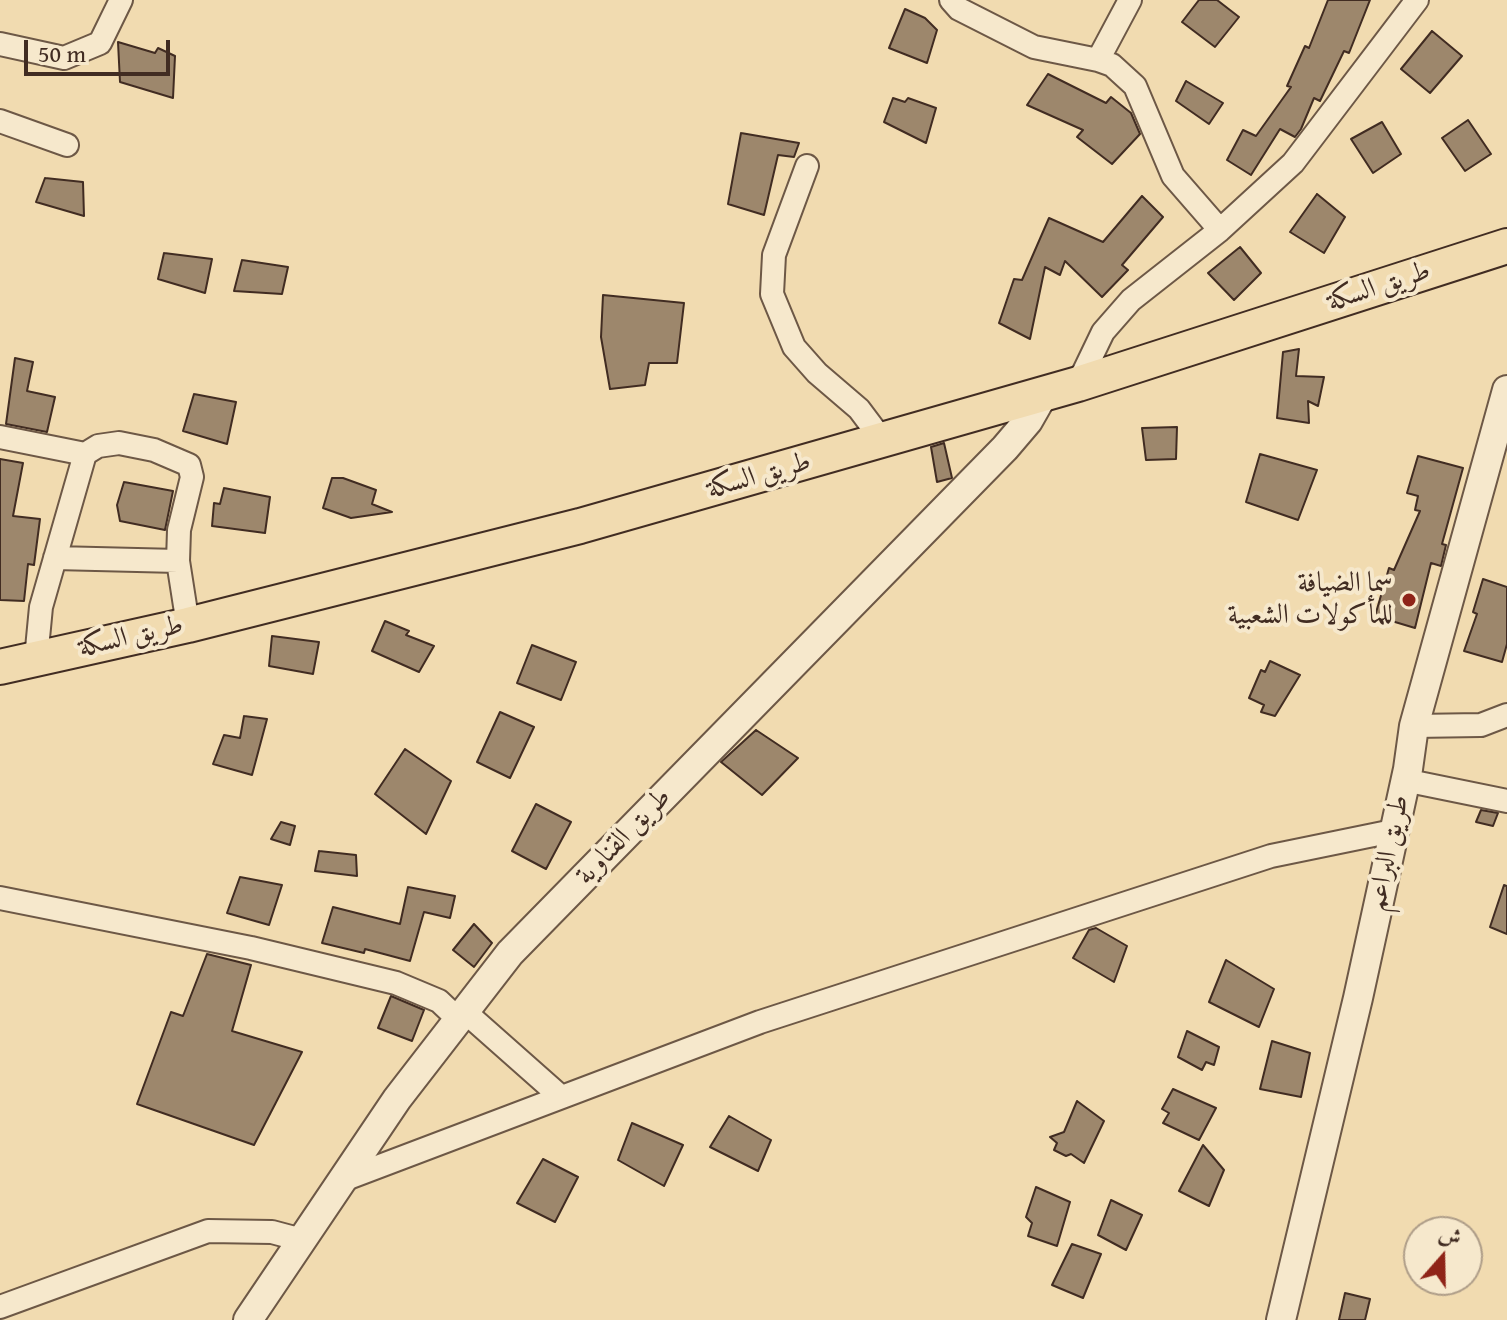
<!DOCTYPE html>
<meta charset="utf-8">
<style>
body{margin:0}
#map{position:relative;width:1507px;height:1320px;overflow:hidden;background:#f1dbb0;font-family:"Gentium Book Plus",Amiri,serif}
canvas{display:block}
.north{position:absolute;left:1403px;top:1216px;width:80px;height:80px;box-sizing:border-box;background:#f6e8cc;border:2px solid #ae9d88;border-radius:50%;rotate:20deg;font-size:22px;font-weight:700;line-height:32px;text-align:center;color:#412c22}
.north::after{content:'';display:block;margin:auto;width:28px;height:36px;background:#8f2418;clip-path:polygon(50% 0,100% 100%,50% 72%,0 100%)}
.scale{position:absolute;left:24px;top:40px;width:146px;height:36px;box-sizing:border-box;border:4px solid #412c22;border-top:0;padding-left:10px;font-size:24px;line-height:28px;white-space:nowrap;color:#412c22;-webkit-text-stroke:6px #f6e8cc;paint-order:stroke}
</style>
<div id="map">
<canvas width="1507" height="1320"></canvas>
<div class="north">ش</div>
<div class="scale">50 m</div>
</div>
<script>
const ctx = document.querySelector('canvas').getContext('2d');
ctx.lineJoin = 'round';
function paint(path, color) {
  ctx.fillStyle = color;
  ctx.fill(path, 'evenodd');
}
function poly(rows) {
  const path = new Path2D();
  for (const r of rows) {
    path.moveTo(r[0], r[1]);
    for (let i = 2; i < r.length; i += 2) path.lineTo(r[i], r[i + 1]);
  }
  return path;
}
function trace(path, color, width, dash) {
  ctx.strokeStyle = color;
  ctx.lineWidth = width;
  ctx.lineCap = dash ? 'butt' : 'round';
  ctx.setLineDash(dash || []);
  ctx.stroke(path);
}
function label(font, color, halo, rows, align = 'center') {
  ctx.font = font + ' "Gentium Book Plus",Amiri,serif';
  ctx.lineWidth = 8;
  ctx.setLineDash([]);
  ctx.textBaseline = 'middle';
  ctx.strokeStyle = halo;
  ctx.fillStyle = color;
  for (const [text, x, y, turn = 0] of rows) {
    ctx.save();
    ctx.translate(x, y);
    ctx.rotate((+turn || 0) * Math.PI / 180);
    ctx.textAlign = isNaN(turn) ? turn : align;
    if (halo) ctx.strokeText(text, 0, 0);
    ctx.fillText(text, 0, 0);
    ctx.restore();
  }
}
const building = poly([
 [1199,0,1217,0,1239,17,1215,47,1182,22,1199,0],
 [1328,0,1370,0,1349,53,1344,51,1320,101,1314,98,1301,129,1295,137,1280,129,1251,175,1227,160,1243,130,1256,136,1291,87,1287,86,1305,46,1309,48,1328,0],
 [905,9,925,18,937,30,927,63,889,48,905,9],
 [1432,31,1462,56,1430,93,1401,69,1432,31],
 [118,42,155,53,158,48,175,56,173,98,120,82,118,42],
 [1048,74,1106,103,1111,97,1131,113,1140,134,1112,164,1077,137,1083,130,1027,105,1048,74],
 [1186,81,1223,103,1209,124,1176,101,1186,81],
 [893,98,905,102,908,98,936,108,926,143,884,122,893,98],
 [1468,120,1491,154,1465,171,1442,138,1468,120],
 [1382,122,1401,154,1373,173,1351,139,1382,122],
 [741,133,799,143,794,157,778,155,764,215,728,204,741,133],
 [45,178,83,182,84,216,36,202,45,178],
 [1317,194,1345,217,1324,253,1290,232,1317,194],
 [1142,196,1163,217,1122,265,1128,270,1102,297,1065,261,1060,275,1045,267,1030,339,999,323,1014,279,1022,280,1049,218,1103,242,1142,196],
 [1240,247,1261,273,1234,300,1208,273,1240,247],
 [164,253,212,259,205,293,158,279,164,253],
 [242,260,288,267,282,294,234,291,242,260],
 [603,295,684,303,677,363,649,363,645,385,610,389,601,337,603,295],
 [1299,349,1296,376,1324,377,1318,406,1308,401,1309,423,1277,418,1283,352,1299,349],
 [15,358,33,362,27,391,55,397,47,432,6,424,15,358],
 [194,394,236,402,227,444,183,431,194,394],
 [1177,427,1176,459,1146,460,1142,428,1177,427],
 [944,443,952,478,937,482,931,447,944,443],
 [1260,454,1317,470,1298,520,1246,502,1260,454],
 [1418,456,1463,468,1442,544,1446,545,1441,566,1431,563,1415,628,1375,616,1389,568,1394,570,1420,511,1415,510,1418,496,1407,493,1418,456],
 [0,459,23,463,13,516,40,519,34,565,28,564,24,601,0,600,0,459],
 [332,478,343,478,376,490,372,504,392,512,351,518,323,508,332,478],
 [124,482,173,491,165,530,120,521,117,505,124,482],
 [224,488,270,497,265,533,212,526,214,503,220,504,224,488],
 [1483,579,1507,587,1507,644,1502,662,1464,651,1477,614,1473,612,1483,579],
 [385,621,409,631,406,635,434,646,419,672,372,651,385,621],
 [272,636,319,642,313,674,269,666,272,636],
 [532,645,576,662,561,700,517,683,532,645],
 [1270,661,1300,675,1275,716,1261,712,1264,705,1249,698,1261,670,1265,672,1270,661],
 [500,712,534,727,510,778,477,762,500,712],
 [244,716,267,719,252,775,213,764,224,735,240,738,244,716],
 [756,730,798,758,762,795,721,762,756,730],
 [405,749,451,781,426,834,375,794,405,749],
 [536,804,571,822,546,869,512,851,536,804],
 [1481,810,1498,813,1493,826,1476,822,1481,810],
 [281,822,295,826,290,845,271,839,281,822],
 [319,851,356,855,357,876,315,871,319,851],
 [240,877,282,885,269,925,227,913,240,877],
 [1504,885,1507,886,1507,934,1490,927,1504,885],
 [408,887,455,896,450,918,424,912,410,961,365,949,364,953,322,943,333,907,400,924,408,887],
 [474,924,492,943,474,967,453,950,474,924],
 [1096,928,1127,946,1114,982,1073,958,1089,930,1096,928],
 [207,954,251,965,232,1031,302,1052,254,1145,137,1104,171,1012,183,1016,207,954],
 [1226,960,1274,989,1259,1027,1209,1002,1226,960],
 [391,996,424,1010,412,1041,378,1028,391,996],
 [1187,1031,1219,1047,1214,1065,1206,1062,1202,1070,1178,1057,1187,1031],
 [1272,1041,1310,1053,1301,1097,1260,1089,1272,1041],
 [1173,1089,1216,1108,1199,1140,1163,1123,1169,1113,1162,1109,1173,1089],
 [1077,1101,1104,1121,1084,1163,1071,1154,1066,1156,1054,1150,1057,1143,1050,1137,1064,1132,1077,1101],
 [729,1116,771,1140,758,1171,710,1147,729,1116],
 [632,1123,683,1145,664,1186,618,1160,632,1123],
 [1203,1145,1224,1170,1209,1206,1179,1191,1203,1145],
 [543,1159,578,1177,555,1222,517,1203,543,1159],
 [1036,1187,1070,1202,1057,1246,1028,1236,1032,1223,1026,1217,1036,1187],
 [1111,1200,1142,1215,1126,1250,1098,1235,1111,1200],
 [1072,1244,1101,1254,1083,1298,1052,1285,1072,1244],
 [1345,1293,1370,1299,1365,1320,1339,1320,1345,1293]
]);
const minor = poly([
 [951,0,959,9,1034,47,1098,60],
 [1130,0,1098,60,1112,65,1135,86,1173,176,1220,230],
 [0,44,64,58,100,43,121,0],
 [0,121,67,145],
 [807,166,774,255,772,294,794,347,817,373,859,409,883,441],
 [1078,384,1103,332,1131,300,1220,230,1293,163,1417,0],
 [0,437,85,454],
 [55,558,178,561],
 [36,659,41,607,85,454,98,446,119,443,154,450,189,465,192,477,179,530,178,561,188,625],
 [1414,726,1481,725,1507,715],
 [1404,780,1507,801],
 [0,898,251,948,396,983,439,1001,458,1019],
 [464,1011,560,1096],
 [343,1180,760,1022,1271,856,1393,831],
 [0,1307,208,1231,272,1232,302,1240]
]);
const tertiary = poly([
 [248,1320,397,1099,510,953,1005,448,1028,421,1044,393],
 [1281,1320,1358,998,1408,769,1414,726,1507,390]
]);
const primary = poly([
 [0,667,188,625,580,526,1078,384,1507,246]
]);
const markers = [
 [1409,600,8,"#8f2418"]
];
const streetNames = [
 ["طريق السكة",1379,287,-18],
 ["طريق السكة",759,476,-16],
 ["طريق السكة",131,637,-13],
 ["طريق القناوية",624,837,-46],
 ["طريق البراعم",1389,853,-78]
];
const poiNames = [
 ["سما الضيافة",1393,584],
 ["للمأكولات الشعبية",1393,616]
];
paint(building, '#9d876c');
trace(building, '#412c22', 2);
trace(minor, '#6d5846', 26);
trace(tertiary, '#6d5846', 32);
trace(primary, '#412c22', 38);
trace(minor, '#f6e8cc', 22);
trace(tertiary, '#f6e8cc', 28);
trace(primary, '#f1dbb0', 34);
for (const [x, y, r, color] of markers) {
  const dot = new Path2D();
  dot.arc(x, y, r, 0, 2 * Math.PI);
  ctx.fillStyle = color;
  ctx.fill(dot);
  trace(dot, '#f6e8cc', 3);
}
label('28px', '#412c22', '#f6e8cc', streetNames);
label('28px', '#412c22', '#f6e8cc', poiNames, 'right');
</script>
